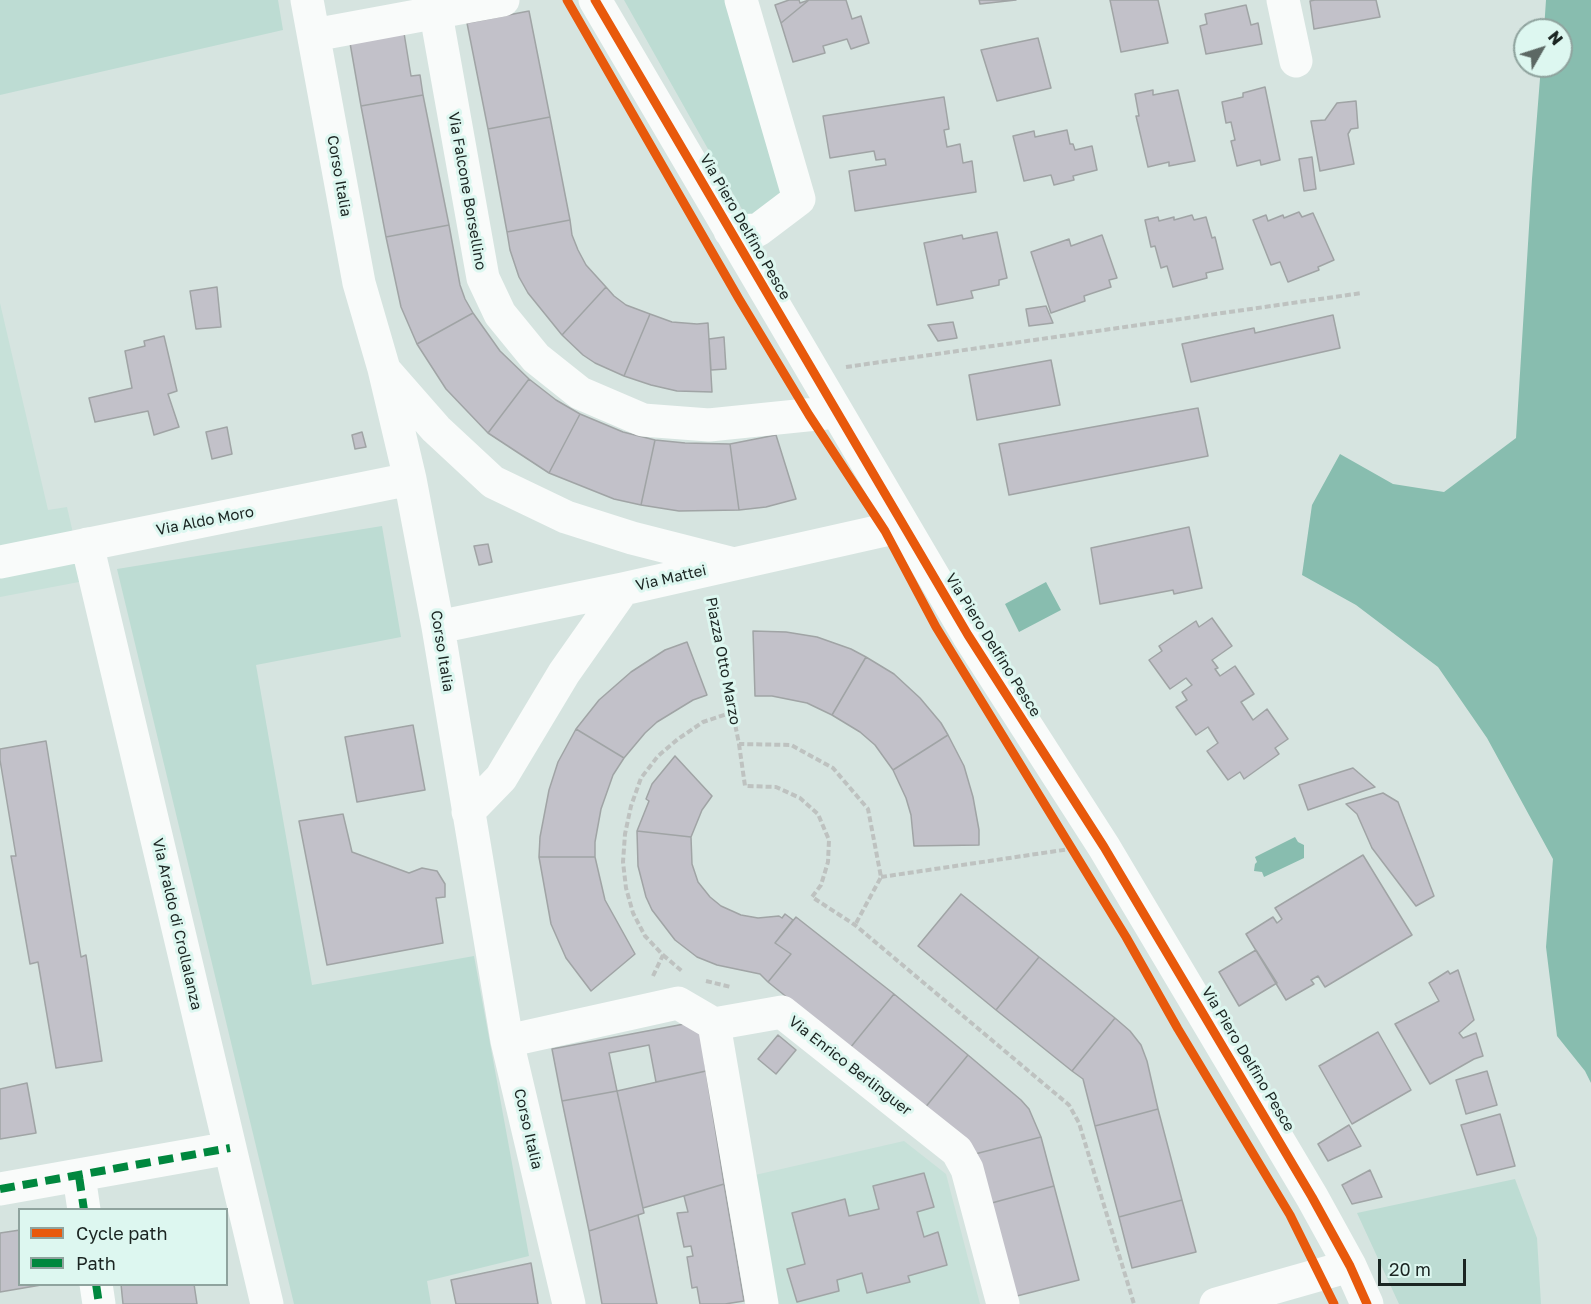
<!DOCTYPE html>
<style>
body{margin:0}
#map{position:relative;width:1591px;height:1304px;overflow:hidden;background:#d6e4e0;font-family:"Golos Text",sans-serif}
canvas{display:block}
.legend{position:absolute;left:18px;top:1208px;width:210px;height:78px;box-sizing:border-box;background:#ddf7f0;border:2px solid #8fa39e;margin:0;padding:8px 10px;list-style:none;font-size:18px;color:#1b2522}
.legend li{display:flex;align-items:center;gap:12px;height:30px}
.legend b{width:30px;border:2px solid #8fa39e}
.north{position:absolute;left:1513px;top:18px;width:60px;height:60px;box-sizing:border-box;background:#ddf7f0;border:2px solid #8fa39e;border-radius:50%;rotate:51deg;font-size:16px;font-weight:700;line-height:24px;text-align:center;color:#1b2522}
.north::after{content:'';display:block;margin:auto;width:21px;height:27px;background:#5c6864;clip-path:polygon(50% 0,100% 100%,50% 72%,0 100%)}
.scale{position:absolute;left:1378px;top:1259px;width:88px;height:27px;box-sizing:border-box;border:3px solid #1b2522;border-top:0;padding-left:8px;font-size:18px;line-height:21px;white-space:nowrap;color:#1b2522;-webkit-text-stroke:4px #ddf7f0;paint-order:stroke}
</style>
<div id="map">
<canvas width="1591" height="1304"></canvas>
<ul class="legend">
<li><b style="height:8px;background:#e8590c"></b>Cycle path</li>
<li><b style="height:8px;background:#00873e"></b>Path</li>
</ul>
<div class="north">N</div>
<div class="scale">20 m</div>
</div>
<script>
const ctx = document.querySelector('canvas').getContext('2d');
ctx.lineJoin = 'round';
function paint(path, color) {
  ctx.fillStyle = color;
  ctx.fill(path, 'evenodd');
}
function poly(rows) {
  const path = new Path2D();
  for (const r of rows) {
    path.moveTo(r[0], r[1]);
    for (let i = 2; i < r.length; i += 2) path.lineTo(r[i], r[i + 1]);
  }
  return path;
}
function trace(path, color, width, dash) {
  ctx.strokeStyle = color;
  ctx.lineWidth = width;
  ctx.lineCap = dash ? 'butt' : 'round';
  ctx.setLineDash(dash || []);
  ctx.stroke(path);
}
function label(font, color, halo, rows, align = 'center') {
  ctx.font = font + ' "Golos Text",sans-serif';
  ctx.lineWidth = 6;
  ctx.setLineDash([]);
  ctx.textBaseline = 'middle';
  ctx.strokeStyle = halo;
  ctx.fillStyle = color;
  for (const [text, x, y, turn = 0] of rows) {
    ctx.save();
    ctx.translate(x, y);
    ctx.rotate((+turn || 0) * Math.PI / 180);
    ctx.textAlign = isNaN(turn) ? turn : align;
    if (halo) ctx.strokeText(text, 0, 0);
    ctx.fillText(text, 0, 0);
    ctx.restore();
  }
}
const built = poly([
 [0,303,48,510,67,507,84,581,0,597],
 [904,1141,946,1174,980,1304,774,1304,755,1175]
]);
const green = poly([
 [0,0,278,0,283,30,0,95],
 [624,0,732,0,783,202,748,220],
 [382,526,401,637,256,665,312,985,474,956,529,1256,427,1281,431,1304,294,1304,117,569],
 [1515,1179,1537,1238,1541,1304,1399,1304,1357,1213]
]);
const water = poly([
 [1546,0,1591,0,1591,1083,1585,1071,1557,1036,1546,947,1553,859,1487,738,1438,667,1356,605,1302,575,1312,505,1340,454,1393,484,1444,492,1516,438,1532,179,1541,66,1561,66,1561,30,1544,30],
 [1046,582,1061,610,1019,632,1005,604],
 [1295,837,1298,842,1304,845,1304,858,1264,877,1262,872,1254,871,1255,864,1257,862,1255,857]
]);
const building = poly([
 [789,0,799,0,800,3,809,0,781,23,775,5,789,0],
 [809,0,846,0,852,19,861,16,869,43,851,49,847,39,823,46,825,53,793,62,781,23,809,0],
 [979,0,1016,0,980,4,979,0],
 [1110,0,1158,0,1168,43,1121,52,1110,0],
 [1315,0,1376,0,1380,17,1314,29,1310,1,1315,0],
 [1246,5,1251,25,1258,23,1262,44,1206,54,1200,26,1207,24,1205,14,1246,5],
 [529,11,550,117,488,129,467,23,529,11],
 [404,33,411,76,420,75,423,95,361,106,350,43,404,33],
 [1038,38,1051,88,997,101,981,50,1038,38],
 [1265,87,1280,160,1261,165,1260,160,1237,166,1231,141,1235,140,1231,122,1226,123,1222,102,1243,97,1243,93,1265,87],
 [1153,90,1153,95,1178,90,1195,161,1169,166,1169,162,1148,167,1136,116,1139,116,1135,94,1153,90],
 [423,95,449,225,386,237,361,106,423,95],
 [944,97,949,129,944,130,947,147,960,144,963,163,972,161,976,192,855,211,849,171,886,165,885,159,876,160,874,151,830,158,823,116,944,97],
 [1356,101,1358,128,1351,129,1348,134,1354,164,1320,171,1311,121,1325,120,1337,103,1356,101],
 [550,117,570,220,507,232,488,129,550,117],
 [1067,130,1070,144,1073,144,1075,150,1092,146,1097,170,1073,176,1074,180,1054,185,1051,175,1024,181,1013,136,1034,131,1035,137,1067,130],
 [1312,157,1316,189,1304,191,1299,159,1312,157],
 [1299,212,1302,217,1313,213,1334,260,1318,267,1319,270,1288,282,1280,262,1271,265,1253,220,1266,215,1268,221,1283,215,1284,218,1299,212],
 [1192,215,1194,220,1206,217,1212,238,1215,237,1223,269,1206,273,1207,278,1173,287,1167,266,1161,268,1155,246,1151,247,1145,220,1158,217,1159,221,1174,217,1174,220,1192,215],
 [570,220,572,235,578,250,586,265,606,287,562,335,528,293,519,277,510,250,507,232,570,220],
 [449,225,460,285,465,299,473,313,417,344,401,307,386,237,449,225],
 [997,232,1007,278,999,280,999,285,971,291,973,298,937,305,924,243,962,235,963,239,997,232],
 [1102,235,1117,278,1109,280,1111,287,1084,296,1085,301,1051,313,1031,252,1069,239,1071,246,1102,235],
 [217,287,221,327,196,329,190,291,217,287],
 [606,287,614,296,626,305,650,314,624,376,595,363,583,355,562,335,606,287],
 [1046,306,1053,323,1029,326,1026,309,1046,306],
 [473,313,500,351,529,379,488,433,446,389,417,344,473,313],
 [650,314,672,322,697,324,708,323,712,392,677,391,651,385,624,376,650,314],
 [1333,315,1340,348,1191,382,1182,344,1254,328,1255,333,1333,315],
 [953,322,957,338,938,341,928,325,953,322],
 [164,336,177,391,168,394,179,427,154,435,148,411,95,422,89,398,132,388,125,351,145,346,144,341,164,336],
 [724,337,726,369,711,370,709,339,724,337],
 [1051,360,1060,405,977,420,969,375,1051,360],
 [529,379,556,400,580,414,549,473,488,433,529,379],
 [1198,408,1208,456,1009,495,999,444,1198,408],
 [580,414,623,432,655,440,641,505,614,499,549,473,580,414],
 [227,427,232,454,212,459,206,432,227,427],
 [362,432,366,447,355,449,352,435,362,432],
 [776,435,796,499,766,507,739,510,730,444,776,435],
 [655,440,685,443,730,444,739,510,679,511,641,505,655,440],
 [1189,527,1202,588,1174,594,1173,590,1100,604,1091,548,1189,527],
 [488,544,492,562,479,565,474,546,488,544],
 [1212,618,1232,646,1212,660,1218,668,1215,669,1220,676,1235,666,1254,694,1241,702,1253,720,1267,709,1288,739,1275,748,1279,754,1244,779,1240,772,1228,780,1207,751,1218,743,1208,727,1196,735,1176,707,1187,700,1182,692,1192,685,1186,678,1170,689,1149,660,1162,651,1159,646,1196,621,1199,627,1212,618],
 [753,631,786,632,817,637,851,649,866,657,832,715,807,703,772,696,755,696,753,631],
 [687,642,707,695,693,700,657,722,645,733,624,758,576,729,599,700,631,672,665,650,687,642],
 [866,657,894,674,920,698,941,723,948,735,893,770,875,745,860,732,832,715,866,657],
 [413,725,425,790,357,802,345,737,413,725],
 [576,729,624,758,613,775,601,809,595,842,595,857,539,857,540,837,549,790,558,762,576,729],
 [948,735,964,766,973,797,979,830,979,845,914,846,911,815,906,798,893,770,948,735],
 [46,741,81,957,86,955,102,1061,56,1068,38,962,30,964,11,856,16,856,0,760,0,749,46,741],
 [675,756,712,796,702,810,691,837,637,831,649,801,646,799,652,784,675,756],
 [1353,768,1375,787,1308,810,1299,785,1353,768],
 [1383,793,1398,802,1434,896,1416,906,1372,848,1357,814,1346,804,1383,793],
 [343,814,352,852,409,873,422,868,437,871,445,884,445,897,436,898,443,943,327,965,299,821,343,814],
 [637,831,691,837,692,864,698,882,710,897,721,906,741,915,758,918,779,916,782,918,785,914,793,920,775,943,791,954,768,982,760,974,717,965,697,957,675,940,652,910,646,897,638,866,637,831],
 [1363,855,1412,935,1325,987,1318,976,1311,980,1314,984,1286,1000,1246,934,1273,917,1277,923,1282,919,1275,908,1363,855],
 [539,857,595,857,605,900,635,954,591,991,566,958,551,924,539,857],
 [961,894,1039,957,996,1010,918,946,961,894],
 [796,917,894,994,850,1048,768,982,791,954,775,943,796,917],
 [1256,950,1277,983,1239,1006,1219,972,1256,950],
 [1039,957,1115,1018,1072,1071,996,1010,1039,957],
 [1458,970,1474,1020,1459,1033,1463,1038,1476,1033,1483,1056,1474,1059,1430,1084,1395,1024,1439,1001,1429,983,1448,971,1450,974,1458,970],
 [894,994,968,1055,924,1109,850,1048,894,994],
 [1115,1018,1130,1031,1141,1045,1147,1061,1158,1109,1095,1126,1083,1079,1072,1071,1115,1018],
 [700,1021,706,1071,656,1082,649,1045,609,1053,617,1091,562,1101,552,1049,700,1021],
 [1378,1032,1411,1090,1352,1124,1319,1066,1378,1032],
 [778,1035,796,1050,776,1074,758,1059,778,1035],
 [968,1055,1021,1100,1029,1109,1041,1137,975,1154,924,1109,968,1055],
 [706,1071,724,1184,643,1208,617,1091,706,1071],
 [1487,1071,1497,1105,1466,1114,1456,1080,1487,1071],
 [27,1083,36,1133,0,1139,0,1089,27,1083],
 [617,1091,644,1213,589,1231,562,1101,617,1091],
 [1158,1109,1182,1200,1119,1217,1095,1126,1158,1109],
 [1500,1114,1515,1166,1477,1175,1461,1125,1500,1114],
 [1349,1125,1361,1146,1328,1161,1318,1144,1349,1125],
 [1041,1137,1054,1186,988,1204,975,1154,1041,1137],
 [1370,1170,1382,1197,1352,1204,1342,1185,1370,1170],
 [924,1173,934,1207,917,1212,924,1237,938,1232,947,1265,908,1276,910,1282,867,1293,862,1273,837,1280,839,1291,797,1302,787,1269,805,1264,792,1213,845,1199,849,1216,879,1209,873,1186,924,1173],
 [724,1184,744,1301,725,1304,700,1304,697,1287,692,1288,687,1257,693,1256,691,1246,684,1247,677,1213,688,1212,684,1196,724,1184],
 [1054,1186,1079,1280,1013,1297,988,1204,1054,1186],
 [1182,1200,1196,1252,1132,1268,1119,1217,1182,1200],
 [638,1215,657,1304,602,1304,589,1231,638,1215],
 [20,1230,20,1284,47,1284,0,1292,0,1233,20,1230],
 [531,1263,538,1304,456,1304,451,1280,531,1263],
 [121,1284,194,1284,197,1304,123,1304,121,1284]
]);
const path = poly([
 [846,367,1362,293],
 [711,602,739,744,791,745,833,768,868,809,881,877,855,925],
 [739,744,745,786,776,787,800,798,818,814,829,840,828,862,821,885,812,897,855,925,1069,1105,1079,1123,1134,1304],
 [881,877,1070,849],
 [663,955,683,972],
 [653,976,663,955,645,936,633,913,626,888,623,862,625,834,631,806,641,778,658,756,678,739,703,722,733,712],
 [706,981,731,987]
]);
const minor = poly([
 [307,0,359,283,384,369,410,479,438,627,507,1041,569,1304],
 [595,0,968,635,1104,847,1312,1197,1350,1266,1367,1304],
 [1283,0,1296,61],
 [436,14,483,278,500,314,536,358,580,393,643,420,709,425,836,412],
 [314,35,503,0],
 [730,231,758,230,799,199,741,0],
 [386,372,436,429,493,482,566,517,632,538,730,563],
 [87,544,267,1304],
 [0,562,410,479],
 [438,627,623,589,903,526],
 [468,812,501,778,564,673,623,589],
 [507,1041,678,1003,714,1024],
 [79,1176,84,1210],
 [0,1189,230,1148],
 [96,1284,99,1304],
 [762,1304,714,1024,782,1012,957,1151,967,1169,1003,1304],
 [1216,1304,1350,1266]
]);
const quiet = poly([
 [79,1176,84,1210],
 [0,1189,230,1148],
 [96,1284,99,1304]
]);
const cycleway = poly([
 [567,0,739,299,809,415,885,531,936,627,1126,937,1178,1029,1290,1215,1334,1304],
 [595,0,968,635,1104,847,1312,1197,1350,1266,1367,1304]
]);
const streetNames = [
 ["Corso Italia",339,176,80],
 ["Via Falcone Borsellino",467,191,80],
 ["Via Piero Delfino Pesce",745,227,60],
 ["Via Aldo Moro",205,521,-11],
 ["Via Mattei",671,578,-13],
 ["Via Piero Delfino Pesce",993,645,58],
 ["Corso Italia",442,651,81],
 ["Piazza Otto Marzo",723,661,79],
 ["Via Araldo di Crollalanza",177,924,77],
 ["Via Piero Delfino Pesce",1248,1059,59],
 ["Via Enrico Berlinguer",850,1066,38],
 ["Corso Italia",528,1129,77]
];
paint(built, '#c7e1d9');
paint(green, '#bddcd3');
paint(water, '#88bdaf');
paint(building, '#c2c1c9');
trace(building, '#a0a4a5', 1.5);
trace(path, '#bec2c0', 4, [6, 3]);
trace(minor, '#f9fbfa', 33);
trace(quiet, '#00873e', 8, [15, 8]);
trace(cycleway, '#e8590c', 9);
label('15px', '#1b2522', '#ddf7f0', streetNames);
</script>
